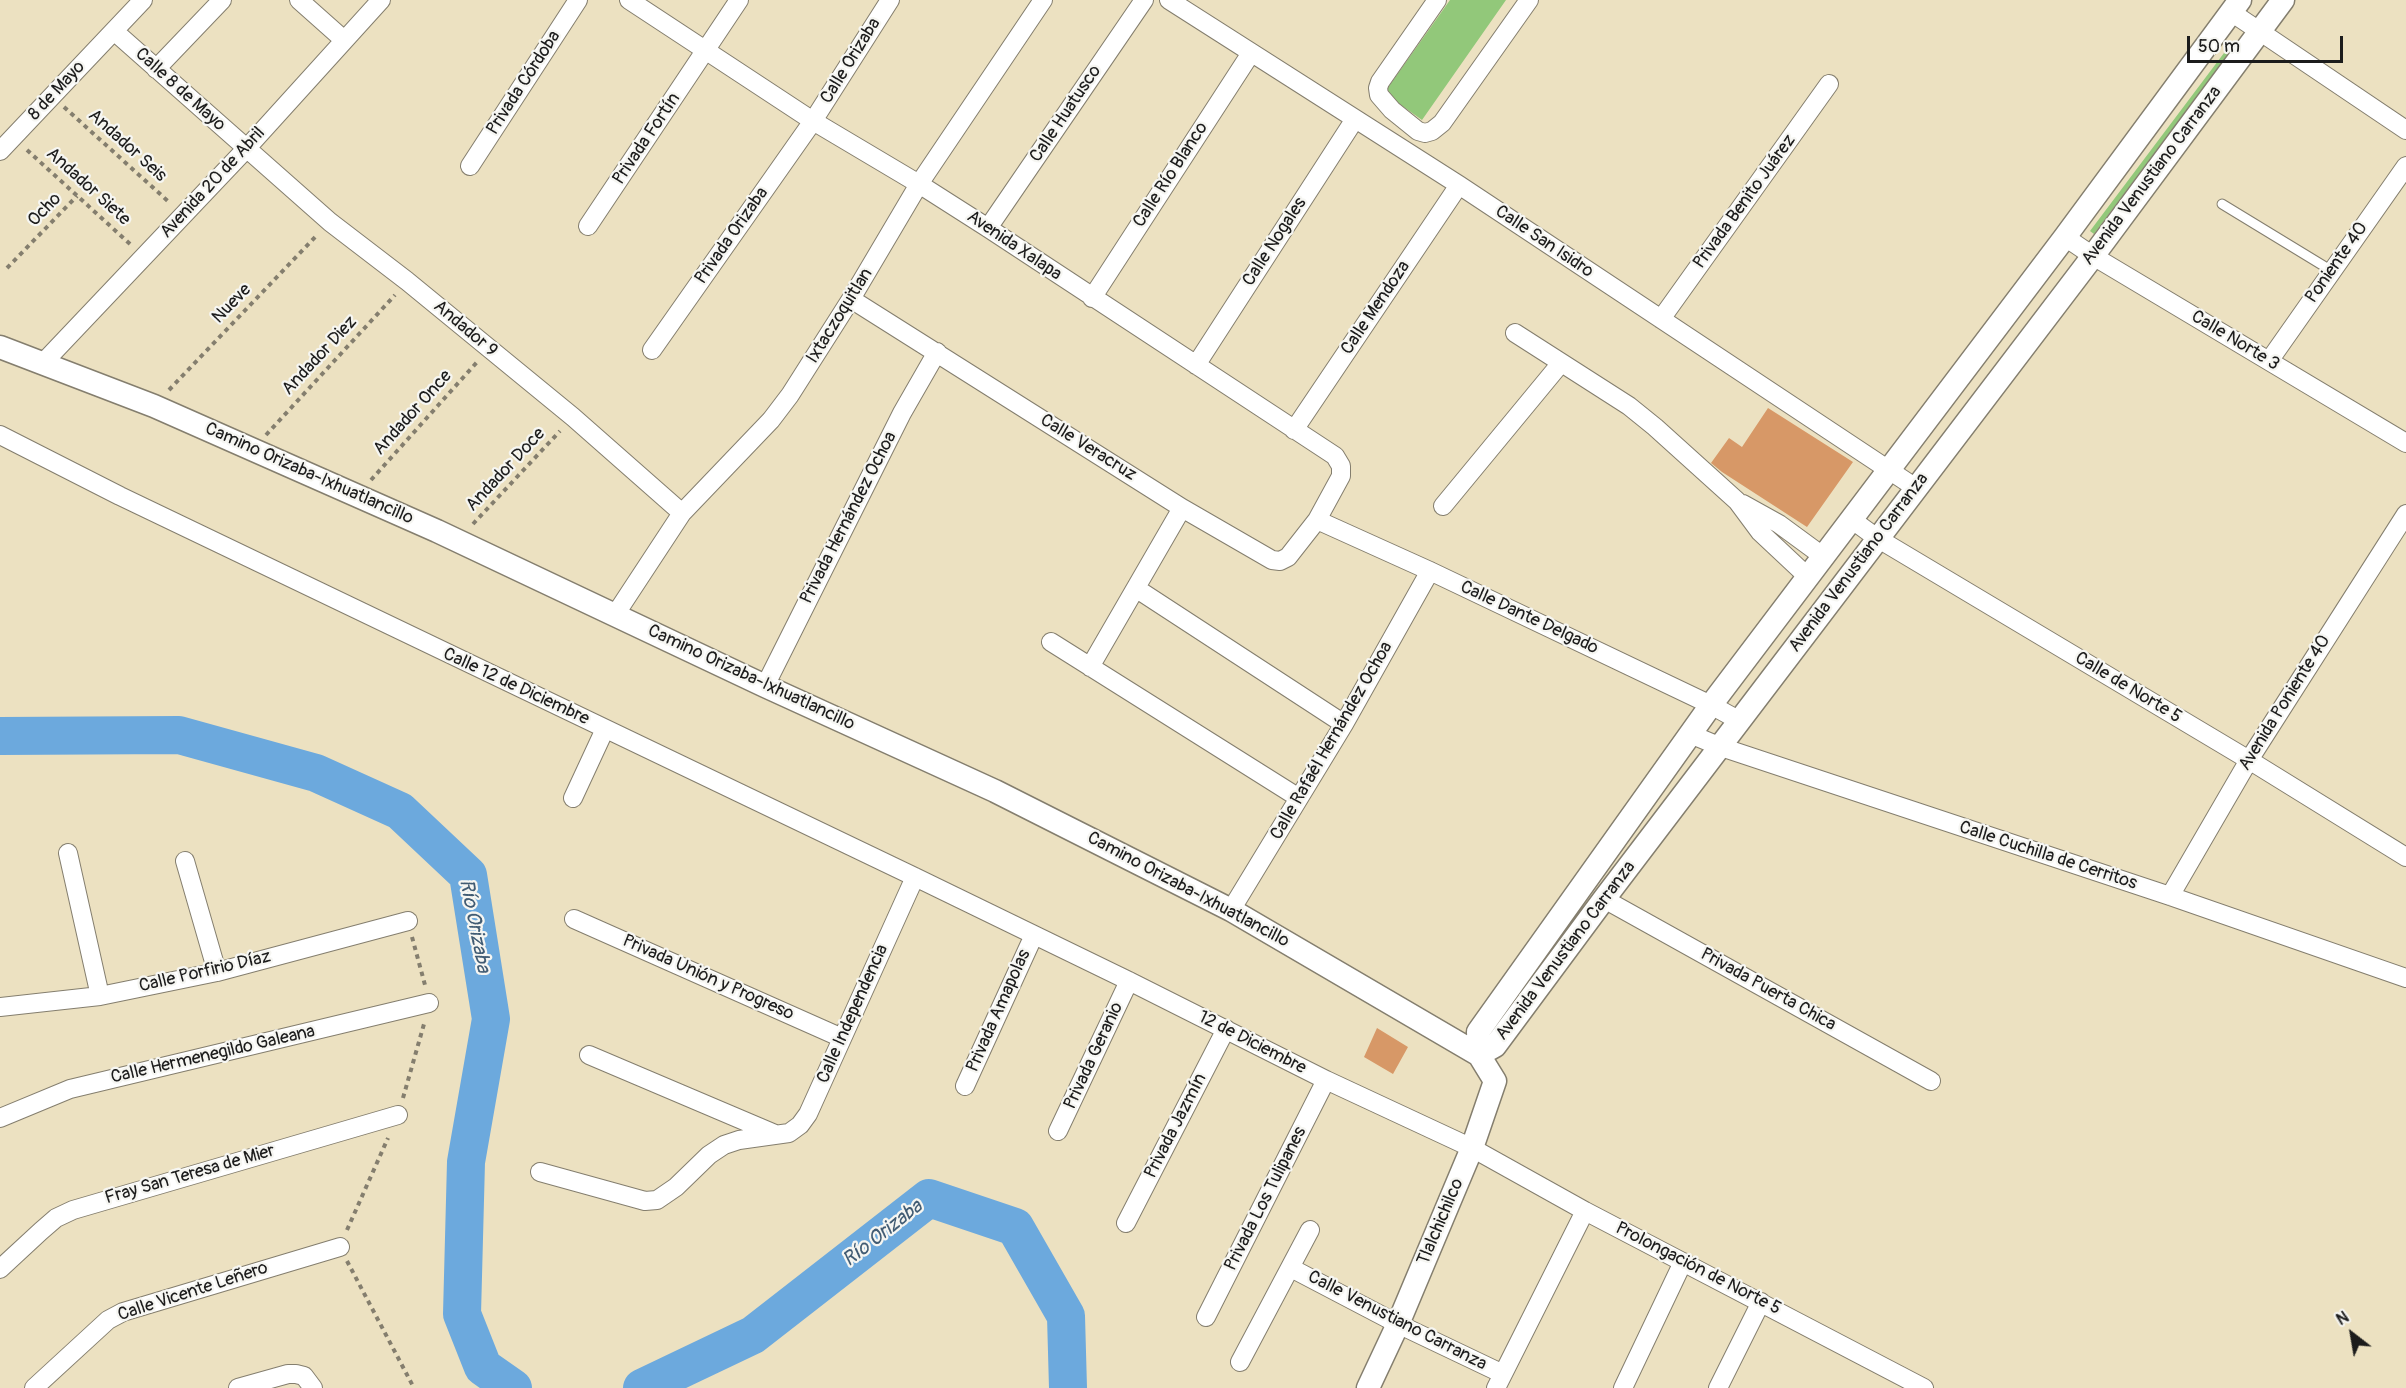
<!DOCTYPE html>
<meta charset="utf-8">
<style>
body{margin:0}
#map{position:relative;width:2406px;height:1388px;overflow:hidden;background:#ece1c1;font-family:Pangolin,sans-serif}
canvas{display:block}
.north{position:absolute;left:2322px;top:1304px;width:60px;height:60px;-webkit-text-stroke:4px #f6f6f2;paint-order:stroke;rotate:329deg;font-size:16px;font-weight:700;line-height:24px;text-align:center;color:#1c1c1c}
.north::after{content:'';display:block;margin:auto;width:21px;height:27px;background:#1c1c1c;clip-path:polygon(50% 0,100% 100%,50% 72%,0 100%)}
.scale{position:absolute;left:2187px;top:36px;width:156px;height:27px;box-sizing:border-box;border:3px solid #1c1c1c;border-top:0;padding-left:8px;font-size:18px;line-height:21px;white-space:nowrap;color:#1c1c1c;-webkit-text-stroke:4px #f6f6f2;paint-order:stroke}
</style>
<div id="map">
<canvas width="2406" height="1388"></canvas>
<div class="north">N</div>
<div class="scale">50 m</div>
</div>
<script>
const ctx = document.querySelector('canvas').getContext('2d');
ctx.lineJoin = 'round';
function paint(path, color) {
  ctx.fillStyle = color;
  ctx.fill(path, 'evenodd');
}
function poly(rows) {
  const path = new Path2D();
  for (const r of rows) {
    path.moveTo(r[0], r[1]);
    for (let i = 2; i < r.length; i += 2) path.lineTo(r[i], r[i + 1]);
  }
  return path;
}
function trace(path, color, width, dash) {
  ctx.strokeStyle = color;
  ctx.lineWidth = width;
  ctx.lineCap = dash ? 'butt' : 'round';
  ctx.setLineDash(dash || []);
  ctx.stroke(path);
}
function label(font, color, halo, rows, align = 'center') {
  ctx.font = font + ' Pangolin,sans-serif';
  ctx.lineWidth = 4.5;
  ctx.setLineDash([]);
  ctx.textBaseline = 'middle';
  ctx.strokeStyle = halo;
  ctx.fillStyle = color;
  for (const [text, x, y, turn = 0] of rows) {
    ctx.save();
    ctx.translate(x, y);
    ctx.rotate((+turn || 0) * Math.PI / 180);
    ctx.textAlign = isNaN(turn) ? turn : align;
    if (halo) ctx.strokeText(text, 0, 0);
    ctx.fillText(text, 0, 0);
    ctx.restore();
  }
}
const green = poly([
 [1450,0,1506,0,1422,120,1384,93],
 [2224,53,2228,55,2094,234,2090,231]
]);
const river = poly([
 [0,736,179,735,316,773,400,811,468,875,491,1019,466,1162,462,1314,483,1367,513,1388],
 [642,1388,753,1335,929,1198,1015,1227,1066,1316,1068,1388]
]);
const building = poly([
 [1768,408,1853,462,1807,527,1722,472,1711,463,1729,438,1742,447],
 [1377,1028,1408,1047,1393,1074,1364,1057]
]);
const path = poly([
 [64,107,170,203],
 [27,150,130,244],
 [7,268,77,196],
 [169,390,317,235],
 [266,435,395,295],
 [371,480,478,361],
 [473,524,560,431],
 [412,937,425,985],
 [403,1098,424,1024],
 [347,1230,388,1138],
 [347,1261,414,1388]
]);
const service = poly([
 [2222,204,2332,271]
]);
const minor = poly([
 [299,0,344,40],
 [629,0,813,121,919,184,988,228,1335,456,1341,466,1341,476,1317,520,1288,557,1280,561,1272,560,1182,508,851,299],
 [1169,0,1459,185,1916,488],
 [1437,0,1380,82,1378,88,1379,95,1392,110,1418,131,1425,133,1432,131,1442,123,1529,0],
 [2231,12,2406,130],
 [114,31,330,222,407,281,573,417,682,513],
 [156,69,222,0],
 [0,151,143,0],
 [470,166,578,0],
 [588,226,739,0],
 [988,228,1144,0],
 [2065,237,2093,256,2406,443],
 [1092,298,1251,53],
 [1661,319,1829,84],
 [1515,333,1629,406,1655,427,1737,501,1760,532,1808,577],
 [652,350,813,121,890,0],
 [2269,361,2406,166],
 [43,363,246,149,381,0],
 [1196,365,1355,119],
 [1294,430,1459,185],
 [0,435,120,496,915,877,1129,981,1326,1080,1472,1148,1585,1211,1924,1388],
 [1743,504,1779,524,1824,557],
 [1443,506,1561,363],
 [1851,519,1877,538,2249,760,2406,857],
 [1317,520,1430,571,1711,705,1740,721],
 [1137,589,1344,724],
 [615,615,682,513,771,420,790,395,851,299,919,184,1043,0],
 [1051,642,1299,798],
 [1090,667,1182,508],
 [765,686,902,413,937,352],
 [1690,734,1721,747,2170,896,2406,978],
 [573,798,605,729],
 [68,853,100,996],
 [185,861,217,972],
 [2170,896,2249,760,2406,514],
 [1604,899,1931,1081],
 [1231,910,1344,724,1430,571],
 [574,919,842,1038],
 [0,1007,100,996,217,972,408,921],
 [589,1055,775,1134],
 [965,1086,1034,935],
 [0,1118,70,1089,429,1003],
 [1058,1131,1129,981],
 [540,1172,645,1201,657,1200,676,1187,709,1155,724,1145,739,1140,789,1133,800,1125,808,1114,915,877],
 [1126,1223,1226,1029],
 [1291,1268,1398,1324,1503,1374],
 [0,1269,41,1231,56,1218,73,1210,398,1115],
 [1206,1317,1326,1080],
 [1240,1362,1310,1230],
 [34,1388,108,1320,123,1312,340,1247],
 [238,1388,288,1374,296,1374,304,1376,313,1388],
 [1496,1388,1585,1211],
 [1623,1388,1683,1262],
 [1718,1388,1761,1302]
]);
const tertiary = poly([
 [0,347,154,406,437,531,765,686,995,791,1231,910,1479,1055],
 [1479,1055,1495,1046,1604,899,2093,256,2283,0],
 [1368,1388,1398,1324,1472,1148,1495,1081,1479,1055,1478,1032,1711,705,2065,237,2240,0]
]);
const streetNames = [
 ["Calle Orizaba",851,61,-58],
 ["Privada Córdoba",524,83,-57],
 ["Calle 8 de Mayo",180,90,42],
 ["8 de Mayo",57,91,-47],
 ["Calle Huatusco",1066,114,-56],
 ["Privada Fortín",647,139,-56],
 ["Andador Seis",127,146,42],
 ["Calle Río Blanco",1171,175,-57],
 ["Avenida Venustiano Carranza",2152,176,-53],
 ["Avenida 20 de Abril",213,183,-47],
 ["Andador Siete",88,187,42],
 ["Privada Benito Juárez",1745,202,-54],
 ["Ocho",45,210,-46],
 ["Privada Orizaba",732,236,-55],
 ["Calle Nogales",1275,242,-57],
 ["Calle San Isidro",1544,242,34],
 ["Avenida Xalapa",1014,246,34],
 ["Poniente 40",2337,263,-55],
 ["Nueve",232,304,-46],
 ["Calle Mendoza",1376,308,-56],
 ["Ixtaczoquitlan",840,316,-58],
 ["Andador 9",465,329,40],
 ["Calle Norte 3",2235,341,31],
 ["Andador Diez",320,356,-47],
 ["Andador Once",413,413,-48],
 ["Calle Veracruz",1088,448,32],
 ["Andador Doce",506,470,-47],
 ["Camino Orizaba-Ixhuatlancillo",309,474,24],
 ["Privada Hernández Ochoa",849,518,-63],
 ["Avenida Venustiano Carranza",1859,563,-53],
 ["Calle Dante Delgado",1529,618,25],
 ["Camino Orizaba-Ixhuatlancillo",751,678,25],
 ["Calle 12 de Diciembre",516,687,25],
 ["Calle de Norte 5",2128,688,31],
 ["Avenida Poniente 40",2285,703,-58],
 ["Calle Rafaél Hernández Ochoa",1332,741,-60],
 ["Calle Cuchilla de Cerritos",2048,856,18],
 ["Camino Orizaba-Ixhuatlancillo",1188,890,28],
 ["Avenida Venustiano Carranza",1566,951,-53],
 ["Calle Porfirio Díaz",205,972,-13],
 ["Privada Unión y Progreso",708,978,24],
 ["Privada Puerta Chica",1768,990,29],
 ["Privada Amapolas",999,1011,-66],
 ["Calle Independencia",853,1014,-66],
 ["12 de Diciembre",1252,1043,27],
 ["Calle Hermenegildo Galeana",213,1055,-13],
 ["Privada Geranio",1094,1056,-65],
 ["Privada Jazmín",1176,1126,-63],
 ["Fray San Teresa de Mier",190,1175,-16],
 ["Privada Los Tulipanes",1266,1199,-63],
 ["Tlalchichilco",1441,1222,-67],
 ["Prolongación de Norte 5",1698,1269,27],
 ["Calle Vicente Leñero",193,1292,-18],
 ["Calle Venustiano Carranza",1397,1321,27]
];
const waterNames = [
 ["Río Orizaba",474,926,79],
 ["Río Orizaba",883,1234,-38]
];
paint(green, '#92c87a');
trace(river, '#6ca9dd', 38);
paint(building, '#d79867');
trace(service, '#847e6e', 11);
trace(minor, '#847e6e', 20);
trace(tertiary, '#847e6e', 25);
trace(path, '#847e6e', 4, [4.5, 4.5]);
trace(service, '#fff', 9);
trace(minor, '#fff', 18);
trace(tertiary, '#fff', 22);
label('18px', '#1c1c1c', '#f6f6f2', streetNames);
label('italic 20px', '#405b73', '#f6f6f2', waterNames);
</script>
